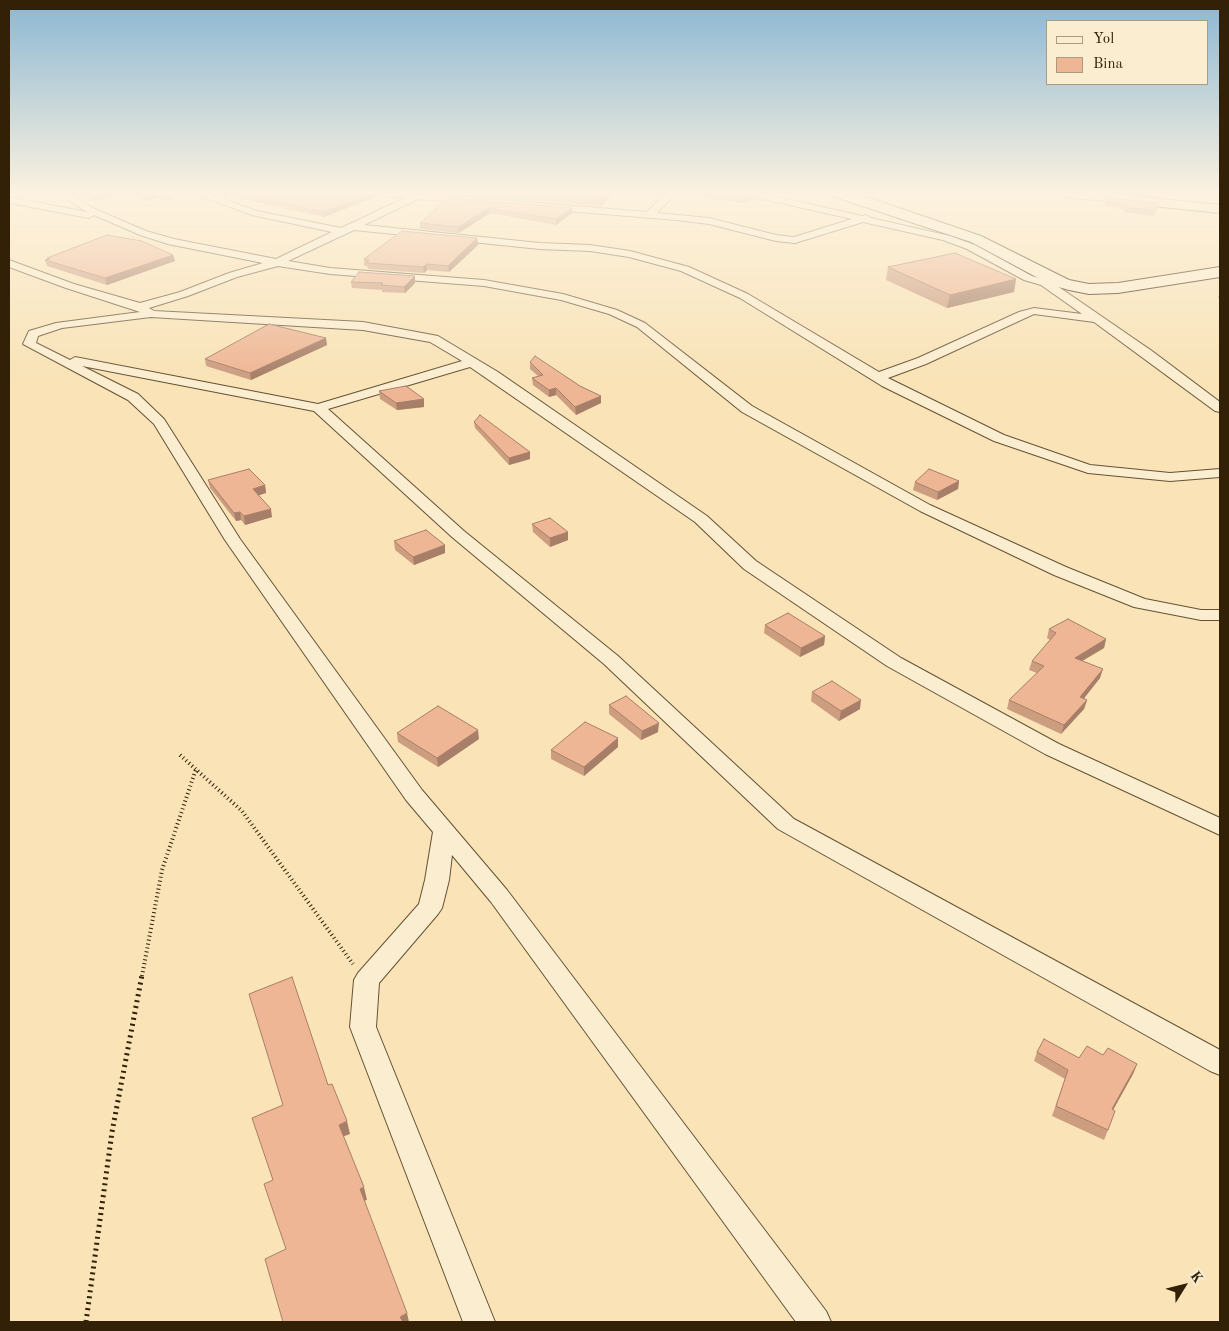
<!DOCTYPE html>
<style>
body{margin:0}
#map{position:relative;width:1229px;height:1331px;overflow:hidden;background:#f9e3b7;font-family:"Old Standard TT",serif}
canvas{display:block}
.frame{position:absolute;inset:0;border:10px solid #322107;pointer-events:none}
.legend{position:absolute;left:1046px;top:20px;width:162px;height:65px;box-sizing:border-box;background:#fbedd0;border:1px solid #ab9b80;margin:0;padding:6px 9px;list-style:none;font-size:15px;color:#322107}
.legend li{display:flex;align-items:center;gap:10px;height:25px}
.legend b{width:25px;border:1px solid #ab9b80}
.north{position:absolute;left:1159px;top:1261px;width:50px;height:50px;-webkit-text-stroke:4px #fbedd0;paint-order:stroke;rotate:54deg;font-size:14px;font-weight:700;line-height:20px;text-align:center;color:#322107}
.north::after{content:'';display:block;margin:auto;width:18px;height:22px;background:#322107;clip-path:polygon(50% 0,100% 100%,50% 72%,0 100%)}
</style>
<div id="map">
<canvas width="1229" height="1331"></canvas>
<div class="frame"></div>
<ul class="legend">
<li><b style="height:6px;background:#fbedd0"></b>Yol</li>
<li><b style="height:14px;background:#eeb695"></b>Bina</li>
</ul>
<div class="north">K</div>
</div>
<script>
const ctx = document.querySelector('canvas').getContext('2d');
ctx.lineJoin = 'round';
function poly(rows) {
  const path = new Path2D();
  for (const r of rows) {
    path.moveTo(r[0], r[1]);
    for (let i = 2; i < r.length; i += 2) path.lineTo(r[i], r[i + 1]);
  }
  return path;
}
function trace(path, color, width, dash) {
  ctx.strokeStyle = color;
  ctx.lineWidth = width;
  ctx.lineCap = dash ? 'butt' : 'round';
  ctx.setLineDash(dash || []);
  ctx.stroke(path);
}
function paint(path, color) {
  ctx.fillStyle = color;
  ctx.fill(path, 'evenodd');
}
const pathFar1 = poly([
 [180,755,242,811,353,964],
 [142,976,162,870,196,769]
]);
const path = poly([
 [86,1322,112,1132,142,975]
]);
const street = poly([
 [57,193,68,193,95,209,146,231,174,239,276,259,332,232,252,215,193,193,207,193,257,211,341,228,405,198,377,196,372,193,417,193,647,212,666,193,676,193,657,213,709,218,776,235,794,237,852,219,749,196,744,193,761,193,862,216,866,215,871,218,950,236,975,245,1032,276,1045,280,1061,280,1062,282,1061,284,1056,285,1152,351,1220,402,1220,412,1215,411,1094,322,1034,314,926,364,888,378,1004,435,1090,465,1170,473,1220,469,1220,477,1170,481,1088,473,994,441,882,386,740,298,681,271,629,257,590,251,540,249,354,230,288,261,330,268,484,280,563,294,617,310,645,323,752,406,930,505,1066,567,1145,599,1201,610,1220,610,1220,620,1201,620,1134,607,1054,575,920,511,742,412,637,327,609,314,561,300,484,286,330,274,278,266,237,277,188,296,149,308,154,311,363,322,438,336,498,372,707,516,756,561,901,658,1059,744,1220,818,1220,835,1045,754,887,666,744,569,695,522,470,367,328,409,464,531,618,656,794,819,1220,1050,1220,1075,1210,1071,778,829,604,664,452,537,314,411,82,366,138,394,164,419,240,539,422,790,507,890,826,1311,831,1322,796,1322,491,902,452,855,449,880,442,908,438,914,379,983,376,1027,495,1322,463,1322,350,1027,354,980,358,973,419,904,425,880,433,832,406,800,225,540,154,424,128,400,23,344,29,331,56,323,140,312,66,288,9,267,9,260,74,284,140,303,180,292,229,273,263,263,168,244,140,235,94,215,89,218,9,203,9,197,87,212,57,193],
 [418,199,677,220,709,224,776,241,795,243,863,222,943,240,967,249,1024,280,1041,285,1082,314,1034,308,1019,312,918,358,879,372,748,294,689,267,630,251,590,245,540,243,364,225,418,199],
 [151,317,363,330,430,342,462,361,318,404,75,357,70,360,36,343,38,336,62,328,151,317]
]);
const secondary = poly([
 [830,193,858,194,981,236,1069,280,1089,284,1118,283,1220,267,1220,277,1118,293,1089,294,1069,290,1051,285,971,242,832,196,830,193],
 [1059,193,1105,193,1220,205,1220,213,1066,197,1059,193]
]);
const wall = poly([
 [74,193,173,193,170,202,157,198,147,201,126,193,94,201],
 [215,193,293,193,275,200,277,201,375,197,324,217],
 [459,193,614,193,601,206,459,195],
 [682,193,751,193,754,194,753,199,745,204],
 [1123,193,1164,193,1162,197],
 [448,198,572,208,572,213,556,225,490,213,459,233,420,229,420,223],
 [1106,201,1157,208,1154,216,1124,212,1125,209,1105,206],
 [477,238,478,245,449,272,427,270,424,273,368,269,367,266,364,266,364,259],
 [173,255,175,261,107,285,47,266,45,260,47,259,47,258],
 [888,267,1016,279,1014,292,947,308,886,280],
 [415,276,415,283,405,293,382,292,382,290,352,288,351,282],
 [1220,290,1220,300,1218,298],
 [327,345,251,380,206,366,205,359],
 [530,362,601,396,601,403,576,415,556,395,549,397,533,385,532,378,538,376,530,369],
 [379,391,424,399,424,407,397,410,380,399],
 [474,422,530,452,530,459,509,465,475,428],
 [208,480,265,485,266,493,259,495,272,517,245,525,241,520,236,521,210,488],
 [959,481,958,489,937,500,913,490,915,482],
 [532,524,568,540,550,547,533,532],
 [394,541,445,545,445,553,414,565,395,550],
 [765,625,825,636,824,645,800,657,764,633],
 [1049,629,1106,639,1104,648,1082,661,1100,678,1084,698,1087,700,1084,709,1061,734,1007,709,1009,700,1037,673,1029,670,1032,661,1050,640,1047,638],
 [812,692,860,709,839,721,811,701],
 [609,705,658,732,641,740,609,714],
 [397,733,479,739,438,767,398,742],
 [618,738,618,747,584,776,551,759,551,750],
 [1037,1052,1079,1058,1103,1055,1137,1064,1133,1074,1113,1110,1108,1130,1104,1140,1052,1116,1065,1079,1034,1061]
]);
const shadedWall = poly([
 [105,193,126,193,94,201,92,196],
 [156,193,157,198,147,201,146,196],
 [170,193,173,193,170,202,169,196],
 [278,193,293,193,273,200,271,197,272,195],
 [373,193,375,193,375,197,324,217,323,212],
 [609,193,614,193,601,206,601,200],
 [754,194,753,199,745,204,746,199],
 [489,208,490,213,459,233,458,227],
 [572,208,572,213,556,225,556,219],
 [477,238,478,245,449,272,448,266],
 [173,255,175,261,107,285,105,278],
 [427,264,427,270,424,273,423,267],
 [415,276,415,283,405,293,404,287],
 [1016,279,1014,292,947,308,950,295],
 [326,338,327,345,251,380,250,373],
 [556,388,556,395,549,397,549,390],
 [601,396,601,403,576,415,575,407],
 [424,399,424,407,397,410,396,403],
 [530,452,530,459,509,465,509,458],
 [959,481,958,489,937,500,938,492],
 [265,485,266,493,254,497,253,489],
 [271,509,272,517,245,525,244,516],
 [240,512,241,520,236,521,234,513],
 [568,532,568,540,550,547,550,538],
 [445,545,445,553,414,565,413,557],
 [825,636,824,645,800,657,801,648],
 [1106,639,1104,648,1072,667,1075,658],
 [1103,669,1100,678,1078,706,1080,697],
 [861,700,860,709,839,721,841,711],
 [1087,700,1084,709,1061,734,1064,725],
 [659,723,658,732,641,740,642,731],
 [478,730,479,739,438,767,437,758],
 [618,738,618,747,584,776,584,767],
 [1137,1064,1133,1074,1108,1119,1112,1109],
 [347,1121,350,1134,342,1137,339,1125],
 [364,1187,367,1200,363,1201,360,1189],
 [407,1313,409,1322,402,1322,400,1317]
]);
const building = poly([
 [85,193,105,193,92,196,85,193],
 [138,193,170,193,169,196,156,193,146,196,138,193],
 [237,193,278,193,272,195,271,197,277,201,302,193,373,193,323,212,237,193],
 [504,193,609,193,601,200,504,193],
 [712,193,751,193,754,194,746,199,712,193],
 [1151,193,1163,193,1163,194,1151,193],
 [448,198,572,208,556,219,489,208,458,227,420,223,448,198],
 [1108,198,1159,203,1156,211,1125,207,1127,204,1106,201,1108,198],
 [402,231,477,238,448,266,427,264,423,267,367,263,369,260,364,259,402,231],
 [107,235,142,241,173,255,105,278,45,260,50,259,47,258,107,235],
 [955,253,1016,279,950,295,888,267,955,253],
 [359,272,415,276,404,287,381,285,383,283,351,282,359,272],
 [269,324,326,338,250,373,205,359,269,324],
 [535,356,580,386,601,396,575,407,556,388,549,390,532,378,543,375,530,362,535,356],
 [406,386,424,399,396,403,379,391,406,386],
 [480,415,530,452,509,458,474,422,480,415],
 [249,469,265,485,253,489,271,509,244,516,240,512,234,513,208,480,249,469],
 [929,469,959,481,938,492,915,482,929,469],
 [550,518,568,532,550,538,532,524,550,518],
 [426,530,445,545,413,557,394,541,426,530],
 [788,613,825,636,801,648,765,625,788,613],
 [1068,619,1106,639,1075,658,1103,669,1080,697,1087,700,1064,725,1009,700,1044,666,1032,661,1056,633,1049,629,1068,619],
 [832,681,861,700,841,711,812,692,832,681],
 [626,696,659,723,642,731,609,705,626,696],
 [438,706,478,730,437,758,397,733,438,706],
 [585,722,618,738,584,767,551,750,585,722],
 [292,977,328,1085,332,1084,347,1121,339,1125,364,1187,360,1189,407,1313,400,1317,403,1322,283,1322,265,1259,286,1249,264,1184,273,1180,252,1118,283,1105,249,994,292,977],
 [1044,1039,1079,1058,1087,1046,1103,1055,1108,1048,1137,1064,1112,1109,1115,1111,1108,1130,1056,1106,1068,1070,1037,1052,1044,1039]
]);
trace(street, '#645233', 2);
trace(secondary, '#322107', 2);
trace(pathFar1, '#322107', 4, [1, 3]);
trace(path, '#322107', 5, [2, 4]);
paint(street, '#fbedd0');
paint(secondary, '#fbedd0');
paint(wall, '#cd9d80');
paint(shadedWall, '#a77f68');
paint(building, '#eeb695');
trace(building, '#a77f68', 1);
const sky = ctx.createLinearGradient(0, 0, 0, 379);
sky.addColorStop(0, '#8bb7d4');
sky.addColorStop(0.51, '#fcf2df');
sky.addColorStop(1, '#fcf2df00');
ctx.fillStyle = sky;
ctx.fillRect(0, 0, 1229, 379);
</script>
